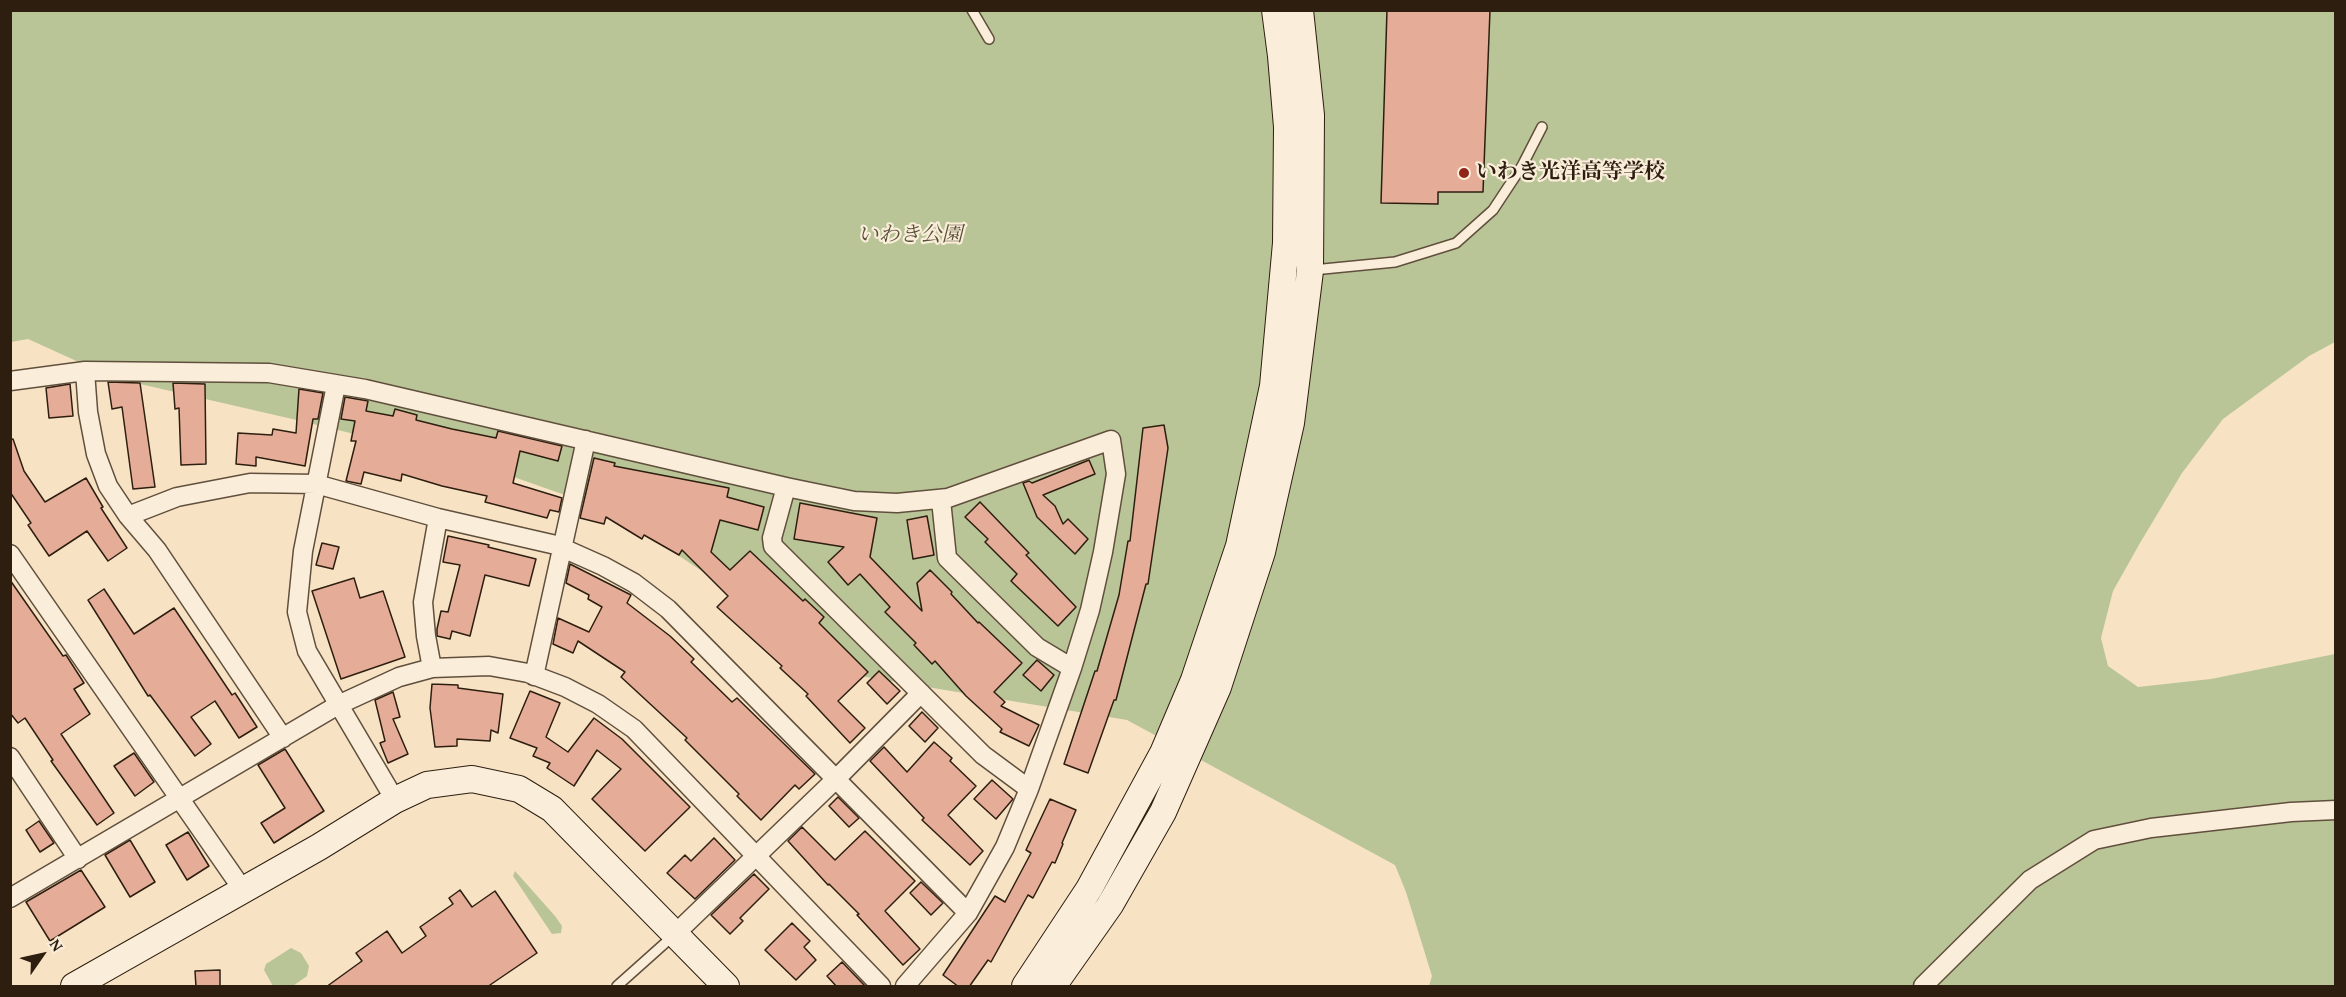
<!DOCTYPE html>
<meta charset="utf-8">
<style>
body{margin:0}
#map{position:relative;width:2346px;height:997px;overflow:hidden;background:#f7e3c4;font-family:"Gentium Book Plus",serif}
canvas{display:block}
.frame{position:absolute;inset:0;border:12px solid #2d1e10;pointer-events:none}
.north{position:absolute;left:12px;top:925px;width:60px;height:60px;-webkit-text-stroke:4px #faedd9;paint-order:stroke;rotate:56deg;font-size:16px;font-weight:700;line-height:24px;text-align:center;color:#2d1e10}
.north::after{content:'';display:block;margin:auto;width:21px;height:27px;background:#2d1e10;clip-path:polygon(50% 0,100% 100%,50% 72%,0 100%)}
</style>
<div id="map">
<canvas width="2346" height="997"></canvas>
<div class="frame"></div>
<div class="north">N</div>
</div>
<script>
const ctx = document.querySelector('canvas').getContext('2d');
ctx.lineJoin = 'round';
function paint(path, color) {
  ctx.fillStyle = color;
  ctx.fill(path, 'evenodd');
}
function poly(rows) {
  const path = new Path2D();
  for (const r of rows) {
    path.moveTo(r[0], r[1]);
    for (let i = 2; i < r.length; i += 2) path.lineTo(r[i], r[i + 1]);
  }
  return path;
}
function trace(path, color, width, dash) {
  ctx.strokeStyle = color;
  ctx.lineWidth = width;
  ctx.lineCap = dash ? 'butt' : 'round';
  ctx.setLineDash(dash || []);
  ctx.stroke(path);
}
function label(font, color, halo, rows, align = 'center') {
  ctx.font = font + ' "Gentium Book Plus","Noto Serif JP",serif';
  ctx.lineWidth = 4.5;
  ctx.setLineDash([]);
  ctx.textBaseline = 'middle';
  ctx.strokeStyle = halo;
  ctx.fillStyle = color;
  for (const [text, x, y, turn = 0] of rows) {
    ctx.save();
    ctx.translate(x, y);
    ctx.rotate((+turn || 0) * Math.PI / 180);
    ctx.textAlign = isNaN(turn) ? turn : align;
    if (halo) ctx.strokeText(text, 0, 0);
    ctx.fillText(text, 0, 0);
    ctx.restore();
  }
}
const green = poly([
 [10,11,2335,11,2335,342,2309,356,2223,419,2182,473,2140,543,2113,591,2101,638,2108,666,2138,687,2211,679,2335,654,2335,986,1429,986,1432,976,1406,892,1395,865,1127,720,860,676,613,512,477,464,301,421,114,378,28,339,11,342],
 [515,871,555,916,562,926,561,933,552,934,513,876],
 [291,948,301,953,309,966,307,976,293,986,273,986,264,970,266,964]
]);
const building = poly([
 [1387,10,1490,10,1483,192,1438,192,1438,204,1381,203,1387,10],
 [108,382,140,383,155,487,133,489,122,407,112,409,108,382],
 [173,383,205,384,206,464,181,465,179,408,175,409,173,383],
 [70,384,73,416,49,418,46,388,70,384],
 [299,389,323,393,318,419,313,419,305,466,256,457,256,466,236,464,238,433,272,435,273,429,296,433,299,389],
 [345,397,368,401,366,411,393,416,395,409,417,415,416,420,452,429,496,438,498,431,562,446,558,461,520,451,513,483,562,498,559,512,550,510,547,518,485,502,487,496,442,486,402,474,401,481,364,472,361,484,346,481,356,441,351,441,355,421,341,419,345,397],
 [1164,425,1168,448,1148,584,1146,584,1116,700,1114,700,1088,773,1064,764,1095,671,1097,671,1119,595,1128,541,1130,541,1143,428,1164,425],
 [13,439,24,471,45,502,86,478,103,507,101,508,127,548,108,561,87,531,49,556,28,525,31,523,10,492,10,440,13,439],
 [594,458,615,463,614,466,729,488,727,497,764,507,758,530,720,520,711,552,730,570,750,551,803,601,805,599,824,617,819,623,868,672,838,701,865,728,850,743,806,696,808,694,780,668,782,666,717,607,728,596,682,550,679,555,644,535,642,539,606,517,604,524,580,518,594,458],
 [1089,460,1095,474,1043,495,1055,506,1063,524,1068,519,1088,539,1075,554,1037,517,1023,483,1029,481,1032,483,1089,460],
 [980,502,1029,553,1026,555,1076,607,1058,626,1011,581,1017,574,985,542,988,539,965,517,980,502],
 [800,503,877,518,870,557,922,611,917,583,930,570,952,592,951,594,978,623,979,622,1022,663,994,692,1005,702,1001,706,1039,725,1029,746,1000,732,1002,729,966,696,935,661,932,664,914,645,916,643,885,612,890,607,860,574,848,585,828,562,844,547,794,539,800,503],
 [927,516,934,555,913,559,907,520,927,516],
 [448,536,489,545,488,547,536,559,529,586,485,575,470,636,452,631,450,639,437,636,437,629,441,611,448,612,460,565,443,562,448,536],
 [322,543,339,547,333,569,316,565,322,543],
 [570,564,631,595,627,603,670,636,694,659,691,662,732,702,737,698,815,774,799,789,795,785,761,820,737,796,739,794,685,740,687,738,621,677,625,672,578,641,573,653,553,644,558,618,589,632,602,607,588,599,589,595,566,583,570,564],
 [354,578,360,598,383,591,405,657,341,679,312,591,354,578],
 [10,580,63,656,66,655,84,683,74,689,90,714,61,734,114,813,97,825,51,761,53,760,25,718,18,723,10,713,10,580],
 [104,589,134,634,174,608,232,695,235,693,257,727,239,738,215,701,191,717,211,744,195,756,150,695,148,696,88,600,104,589],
 [1037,660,1054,675,1041,691,1023,675,1037,660],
 [879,671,900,691,887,704,867,683,879,671],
 [432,684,458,685,458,688,503,694,498,733,491,730,490,741,457,739,457,746,435,747,430,708,432,684],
 [530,691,560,703,546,737,568,752,594,718,622,739,690,807,645,851,592,799,621,769,597,750,574,786,547,768,550,763,533,756,537,748,510,738,530,691],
 [393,692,400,717,393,719,408,754,388,763,380,743,385,741,375,700,393,692],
 [922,712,938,728,925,742,909,726,922,712],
 [934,742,952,758,950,761,976,786,948,815,983,851,970,865,922,820,924,818,870,761,884,747,907,772,934,742],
 [285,749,324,811,274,843,261,823,285,808,258,765,285,749],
 [134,753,154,782,135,796,114,766,134,753],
 [992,780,1013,799,996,819,974,799,992,780],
 [838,797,859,818,849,827,829,806,838,797],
 [1050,799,1076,810,1062,843,1063,844,1055,863,1052,862,1033,898,1028,895,991,962,988,960,969,987,959,987,943,975,995,896,1005,902,1031,853,1026,850,1050,799],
 [39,821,54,843,40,852,26,830,39,821],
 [802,827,835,860,865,831,915,881,885,911,920,949,903,965,857,915,859,914,829,884,828,885,788,841,802,827],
 [188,832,209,866,187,880,166,845,188,832],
 [714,838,735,860,695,899,667,873,685,855,691,861,714,838],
 [130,840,155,882,130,897,105,855,130,840],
 [81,870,105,907,50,941,26,902,81,870],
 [754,874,769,889,740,918,743,921,730,934,711,915,754,874],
 [921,882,943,903,931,915,910,893,921,882],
 [460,890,472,907,495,891,537,953,487,987,326,987,362,961,356,953,387,931,402,953,426,936,420,927,453,904,449,898,460,890],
 [792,923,810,941,804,947,816,960,796,980,765,950,792,923],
 [842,962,866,987,837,987,827,976,842,962],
 [220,970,220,987,196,987,195,971,220,970]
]);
const lane = poly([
 [972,10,989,39],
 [1313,270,1395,262,1456,243,1493,210,1522,166,1542,127],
 [617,986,673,936]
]);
const street = poly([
 [85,371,88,412,96,454,108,486,128,516,157,550,283,738],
 [10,381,85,371,269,373,365,389,786,487,854,501,897,503,948,498,1111,440,1116,474,1103,552,1090,610,1072,668,1029,789,1005,847,968,913,905,986],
 [336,385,303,551,297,612,307,651,395,800],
 [786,487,772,538,773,546,983,755,1029,789],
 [941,500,947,558,1037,647,1072,668],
 [128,516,177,497,250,483,316,484,438,518,556,545,603,566,634,583,668,609,968,913],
 [10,554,243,890],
 [432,668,426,636,423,602,438,518],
 [534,676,586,440],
 [10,757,78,859],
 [10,898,338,705,399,677,432,668,489,666,528,673,565,687,598,704,634,729,881,986],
 [674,935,837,778,921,693],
 [1923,986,2030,880,2094,840,2151,828,2291,812,2336,810]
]);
const secondary = poly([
 [74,986,319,847,395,800,427,785,472,779,519,789,552,809,726,986],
 [1025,986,1089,889,1163,753,1194,680,1239,546,1273,386,1286,243,1287,127,1281,56,1275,10],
 [1053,986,1110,905,1163,812,1218,687,1262,552,1291,423,1310,271,1311,115,1300,10]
]);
const markers = [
 [1464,173,6,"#8f2418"]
];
const poiNames = [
 ["いわき光洋高等学校",1476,173]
];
const parkNames = [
 ["いわき公園",910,236]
];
paint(green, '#b9c497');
paint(building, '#e5ad98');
trace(building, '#2d1e10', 1.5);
trace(lane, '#604f3d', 12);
trace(street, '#604f3d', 21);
trace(secondary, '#2d1e10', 28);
trace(lane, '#faedd9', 9);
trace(street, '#faedd9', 18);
trace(secondary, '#faedd9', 26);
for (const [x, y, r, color] of markers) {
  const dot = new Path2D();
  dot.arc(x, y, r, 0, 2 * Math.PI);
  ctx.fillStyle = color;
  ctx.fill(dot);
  trace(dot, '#faedd9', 2);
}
label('bold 21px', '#2d1e10', '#faedd9', poiNames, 'left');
label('italic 21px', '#575038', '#faedd9', parkNames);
</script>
